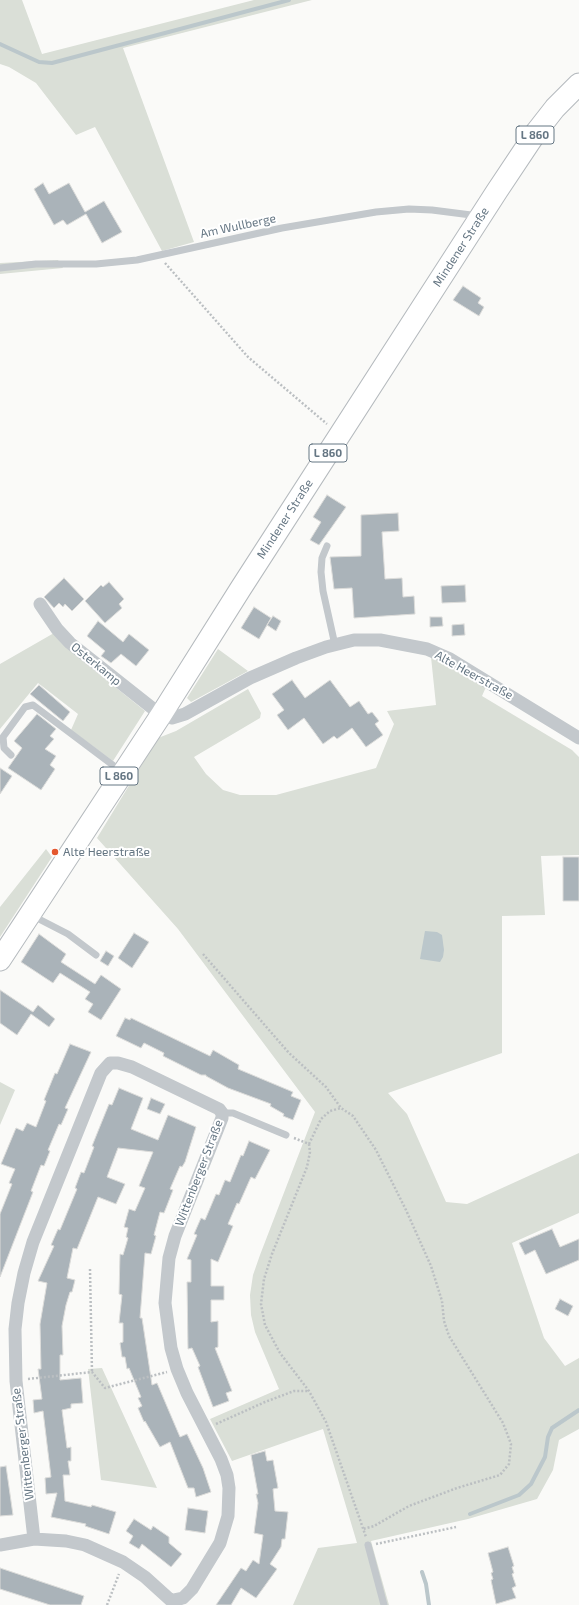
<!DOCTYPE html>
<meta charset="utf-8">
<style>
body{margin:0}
canvas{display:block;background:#fafaf8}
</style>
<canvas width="579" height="1605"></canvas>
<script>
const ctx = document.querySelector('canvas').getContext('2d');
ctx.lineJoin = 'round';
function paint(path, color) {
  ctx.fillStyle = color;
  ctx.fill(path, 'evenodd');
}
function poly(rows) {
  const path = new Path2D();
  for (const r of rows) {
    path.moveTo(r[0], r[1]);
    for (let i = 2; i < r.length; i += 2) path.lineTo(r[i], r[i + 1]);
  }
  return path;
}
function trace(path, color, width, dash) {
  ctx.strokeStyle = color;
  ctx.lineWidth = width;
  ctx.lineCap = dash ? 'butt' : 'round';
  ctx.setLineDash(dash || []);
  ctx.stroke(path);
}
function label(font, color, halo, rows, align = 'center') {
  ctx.font = font + ' "Exo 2",sans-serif';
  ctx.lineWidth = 4;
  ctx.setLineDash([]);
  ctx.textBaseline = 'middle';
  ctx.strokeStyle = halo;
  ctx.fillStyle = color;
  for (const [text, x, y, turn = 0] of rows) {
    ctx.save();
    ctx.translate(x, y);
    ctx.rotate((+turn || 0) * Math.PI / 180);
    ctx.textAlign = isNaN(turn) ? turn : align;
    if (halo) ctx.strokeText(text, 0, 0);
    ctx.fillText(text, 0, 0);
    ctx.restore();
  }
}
const green = poly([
 [0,0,22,0,42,54,254,0,312,0,123,48,194,242,162,251,95,127,76,135,36,83,9,67,0,64],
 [58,260,63,268,0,274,0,263],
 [54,633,73,653,145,711,113,761,71,730,78,714,38,683,0,729,0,664],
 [218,649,248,671,191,702,187,698],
 [431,657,486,687,482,696,572,750,579,757,579,855,541,856,545,915,502,916,502,1053,388,1093,407,1114,446,1202,467,1204,579,1153,579,1213,512,1243,544,1338,565,1366,579,1358,579,1429,559,1440,553,1470,537,1499,468,1519,371,1541,389,1605,293,1605,318,1548,357,1543,323,1429,232,1461,210,1419,279,1389,255,1332,251,1315,250,1295,253,1275,260,1255,315,1112,178,929,97,838,158,738,176,731,248,689,261,713,260,718,194,757,206,774,223,790,240,795,276,795,376,768,394,724,387,711,436,705],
 [46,849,52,857,0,937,0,907],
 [0,1082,15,1090,0,1125],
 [102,1368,157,1488,101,1480,88,1369]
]);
const water = poly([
 [425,931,437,932,442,935,444,950,443,957,440,962,420,959]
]);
const stream = poly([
 [0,44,39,62,52,63,289,0],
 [470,1514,519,1495,531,1484,545,1457,548,1437,552,1428,579,1410],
 [422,1572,426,1584,429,1605]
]);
const building = poly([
 [43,183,49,194,69,183,85,212,104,201,122,232,102,243,86,214,67,225,63,220,54,225,34,189,43,183],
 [463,286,481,298,478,303,484,307,479,316,453,300,463,286],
 [327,495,346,507,319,545,310,540,321,522,313,517,327,495],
 [398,513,399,531,382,532,385,579,402,578,403,597,414,596,415,614,354,618,352,588,334,589,330,557,361,556,361,515,398,513],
 [64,578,84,599,72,611,65,604,63,607,59,603,54,608,44,597,64,578],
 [109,582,124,599,119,604,122,608,105,623,85,601,101,585,103,587,109,582],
 [465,585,466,602,442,603,441,586,465,585],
 [254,607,271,618,259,639,241,628,254,607],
 [273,616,281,621,276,631,267,625,273,616],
 [430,617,442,617,443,626,430,627,430,617],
 [98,621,123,642,129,634,149,650,136,666,121,654,111,663,101,656,105,651,87,636,98,621],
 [464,624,465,635,452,636,452,625,464,624],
 [292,680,305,698,330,680,350,707,359,701,368,714,372,712,379,721,375,724,383,735,366,747,352,728,337,739,334,736,323,744,304,718,288,730,277,715,284,710,272,694,292,680],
 [39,685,70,712,63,721,30,694,39,685],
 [37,714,56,729,50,736,54,739,45,749,56,756,50,765,55,769,41,790,8,768,22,748,14,741,37,714],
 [0,768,12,776,0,794,0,768],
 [563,857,579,857,579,901,563,901,563,857],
 [134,933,149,942,132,968,118,958,134,933],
 [39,934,66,954,61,962,95,984,101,975,121,989,101,1020,88,1012,93,1004,85,999,90,992,60,973,53,983,21,962,39,934],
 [106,951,114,956,108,966,100,961,106,951],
 [0,990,33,1012,38,1005,55,1019,49,1027,31,1014,17,1035,0,1023,0,990],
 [125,1018,130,1020,131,1018,210,1056,213,1050,239,1065,238,1069,293,1092,291,1096,301,1100,293,1120,283,1116,284,1114,270,1106,271,1104,228,1088,206,1076,206,1075,201,1075,163,1056,164,1053,144,1043,141,1048,116,1036,125,1018],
 [70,1044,91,1052,65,1108,68,1109,61,1125,59,1124,48,1150,50,1151,44,1166,41,1165,31,1191,33,1192,0,1277,0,1214,12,1184,9,1183,15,1169,1,1164,16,1128,23,1131,27,1123,36,1127,46,1101,44,1100,55,1073,57,1074,70,1044],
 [119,1088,143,1098,131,1129,158,1140,168,1115,196,1127,185,1162,182,1167,180,1166,170,1189,173,1190,166,1208,164,1213,160,1212,154,1235,156,1236,151,1254,145,1253,140,1318,142,1318,152,1385,157,1383,180,1437,187,1434,203,1468,211,1492,196,1497,194,1488,188,1488,170,1442,160,1447,145,1421,144,1422,138,1408,142,1406,138,1398,141,1397,129,1368,127,1369,125,1357,122,1357,120,1343,123,1342,123,1323,119,1323,122,1295,119,1294,120,1254,123,1255,128,1238,126,1237,128,1228,124,1227,129,1209,135,1211,145,1188,139,1186,153,1152,118,1148,107,1177,125,1184,116,1204,98,1197,77,1249,73,1248,67,1278,75,1280,72,1292,70,1292,66,1305,62,1326,63,1355,60,1355,60,1380,81,1378,83,1403,71,1404,71,1408,62,1410,67,1448,71,1447,71,1461,68,1461,70,1475,63,1475,65,1501,91,1507,92,1505,116,1512,109,1534,85,1526,86,1524,51,1517,57,1493,46,1494,45,1478,51,1477,43,1411,34,1413,33,1400,42,1399,38,1369,41,1369,40,1324,47,1283,38,1281,54,1246,51,1245,58,1229,60,1230,77,1189,75,1188,81,1172,84,1173,94,1147,92,1146,109,1104,112,1105,119,1088],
 [151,1098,165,1104,160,1114,147,1109,151,1098],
 [249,1141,270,1150,255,1179,251,1177,239,1204,237,1203,228,1224,233,1226,218,1262,211,1259,211,1286,224,1286,224,1300,211,1300,211,1322,218,1321,218,1347,215,1348,232,1391,226,1393,229,1401,213,1407,198,1367,200,1366,192,1348,188,1349,187,1282,191,1282,191,1260,187,1259,197,1235,194,1234,201,1218,205,1220,216,1194,219,1195,225,1180,230,1182,241,1155,243,1156,249,1141],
 [552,1229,560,1247,579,1239,579,1260,546,1274,535,1250,525,1255,519,1243,552,1229],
 [560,1299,573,1306,568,1316,555,1309,560,1299],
 [265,1451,267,1461,273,1460,278,1488,273,1489,275,1511,288,1512,285,1539,282,1539,281,1547,270,1564,277,1569,256,1598,241,1588,231,1605,216,1605,241,1568,246,1571,253,1560,259,1564,263,1535,254,1533,258,1503,256,1494,258,1494,251,1455,265,1451],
 [6,1466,13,1515,0,1516,0,1467,6,1466],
 [188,1508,208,1511,205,1533,185,1530,188,1508],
 [134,1519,151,1530,153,1526,169,1537,169,1543,182,1554,171,1567,142,1544,139,1549,129,1543,133,1536,126,1531,134,1519],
 [508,1547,514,1566,512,1567,514,1573,512,1574,516,1586,512,1588,516,1598,496,1604,491,1580,493,1579,491,1573,493,1572,488,1553,508,1547],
 [0,1568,84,1596,81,1605,50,1605,0,1589,0,1568]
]);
const path = poly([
 [165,263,248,357,327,424],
 [203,954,289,1053,326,1087,341,1108],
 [294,1138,309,1144,310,1152,307,1167,272,1254,264,1279,261,1304,265,1325,280,1353,309,1391,326,1422,366,1537],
 [309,1144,321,1119,330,1111,341,1108,353,1116,376,1150,406,1210,431,1266,442,1301,444,1321,449,1336,503,1423,511,1444,509,1464,500,1475,457,1488,409,1506,374,1526,363,1529],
 [90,1269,92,1372],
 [28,1379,92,1372,105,1388,167,1372],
 [216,1424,265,1402,294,1391,308,1391],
 [376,1544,456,1527],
 [107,1605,119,1574]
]);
const lane = poly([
 [0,268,36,264,96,264,137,260,282,228,376,212,409,209,432,210,479,216],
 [327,546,322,558,321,572,323,591,335,645],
 [11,755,4,748,3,737,25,707,33,705,122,772],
 [31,915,68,934,96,955],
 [222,1113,233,1113,286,1135],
 [368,1545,384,1605]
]);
const street = poly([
 [40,604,57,629,70,643,161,715,172,718,185,714,250,678,296,658,326,647,354,640,380,640,427,649,450,659,579,738],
 [34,1539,16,1381,15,1329,18,1303,24,1273,33,1242,101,1073,110,1063,118,1063,132,1067,219,1109,222,1113,222,1118,175,1236,169,1258,165,1303,171,1348,177,1369,187,1393,221,1459,227,1475,229,1488,228,1516,220,1543,192,1589,183,1598,173,1600],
 [0,1545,34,1539,66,1541,85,1545,123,1562,145,1577,176,1605]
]);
const primary = poly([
 [0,960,161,715,241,588,497,191,537,131,555,108,579,84]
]);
const markers = [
 [55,852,4,"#e4572e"]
];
const shields = [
 [535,135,38],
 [328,453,38],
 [119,776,38]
];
const shieldNames = [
 ["L 860",535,135],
 ["L 860",328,453],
 ["L 860",119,776]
];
const streetNames = [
 ["Am Wullberge",238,226,-12],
 ["Mindener Straße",461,247,-57],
 ["Mindener Straße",285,519,-57],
 ["Osterkamp",96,664,39],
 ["Alte Heerstraße",474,675,29],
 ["Wittenberger Straße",199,1173,-69],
 ["Wittenberger Straße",23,1444,-97]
];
const poiNames = [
 ["Alte Heerstraße",63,852]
];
paint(green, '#dadfd7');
paint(water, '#bbc7cb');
trace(stream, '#bbc7cb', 4);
paint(building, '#aab3b9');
trace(building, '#dcdcda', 1);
trace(primary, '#b5babe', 23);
trace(path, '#bbbfc2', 2.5, [2, 2]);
trace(lane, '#c3c8cc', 7);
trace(street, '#c3c8cc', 13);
trace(primary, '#fff', 21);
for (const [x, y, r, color] of markers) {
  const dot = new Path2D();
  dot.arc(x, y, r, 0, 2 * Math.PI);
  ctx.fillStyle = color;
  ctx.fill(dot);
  trace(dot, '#fff', 1.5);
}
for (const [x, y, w] of shields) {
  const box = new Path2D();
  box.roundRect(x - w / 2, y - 9, w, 18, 3);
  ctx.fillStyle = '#fff';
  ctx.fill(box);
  trace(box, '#657683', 1);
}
label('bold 11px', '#657683', null, shieldNames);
label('12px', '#657683', '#fff', streetNames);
label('12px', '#657683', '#fff', poiNames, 'left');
</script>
